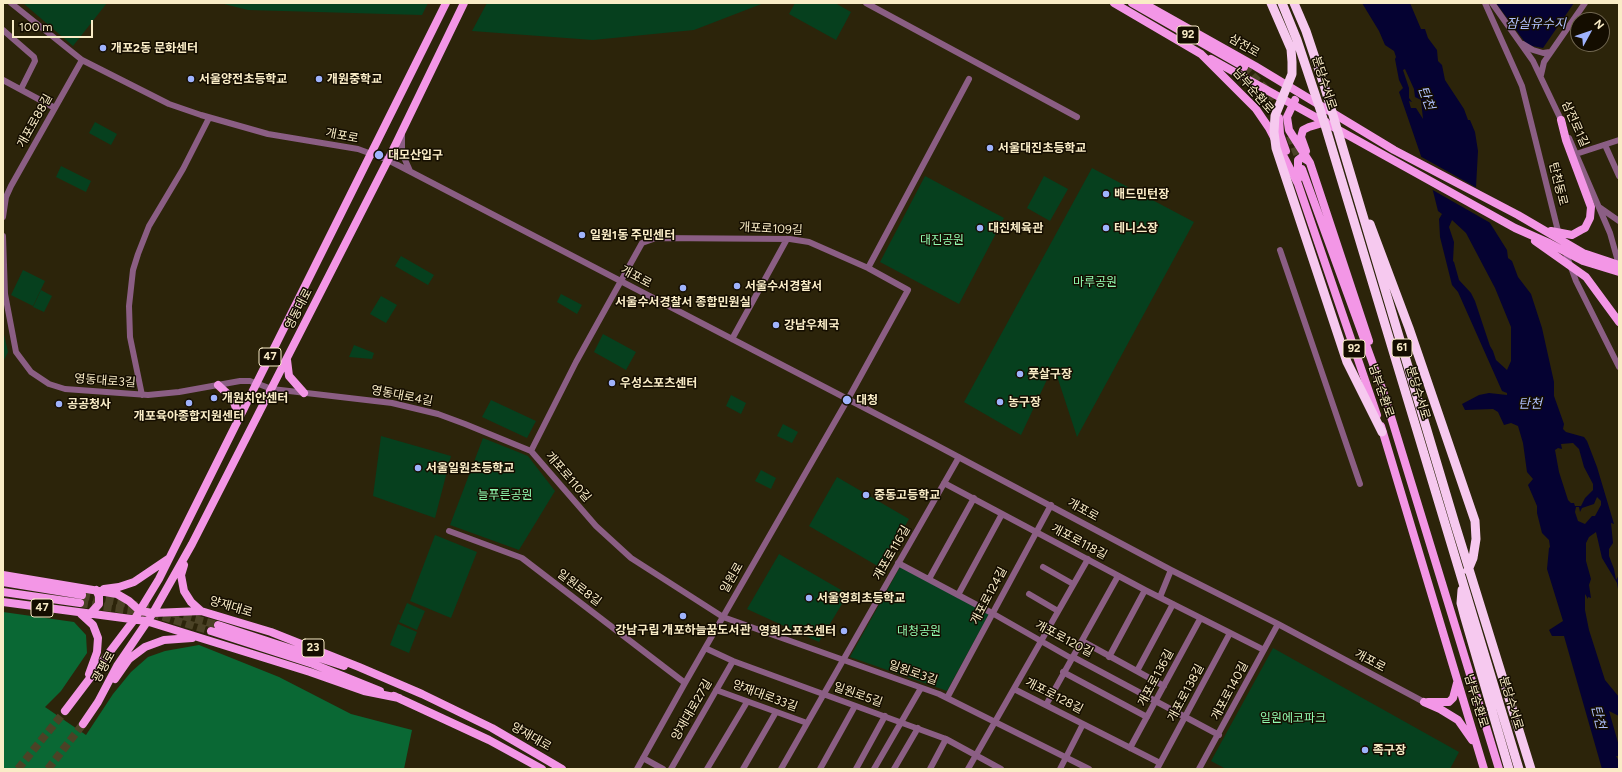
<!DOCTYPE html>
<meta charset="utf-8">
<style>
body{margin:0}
#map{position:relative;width:1622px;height:772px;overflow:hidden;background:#2c240a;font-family:Figtree,sans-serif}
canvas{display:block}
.frame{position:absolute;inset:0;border:4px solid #f9ecc6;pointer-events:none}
.north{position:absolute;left:1570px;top:12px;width:40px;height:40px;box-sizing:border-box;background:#140d00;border:1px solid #70664f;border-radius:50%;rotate:50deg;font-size:11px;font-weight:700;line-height:16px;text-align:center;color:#f9ecc6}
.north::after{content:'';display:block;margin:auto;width:14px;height:18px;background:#9fb3fd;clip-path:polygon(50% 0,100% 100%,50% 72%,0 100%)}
.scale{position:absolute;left:12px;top:20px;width:81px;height:18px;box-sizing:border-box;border:2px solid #f9ecc6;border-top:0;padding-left:5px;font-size:12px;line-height:14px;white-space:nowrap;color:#f9ecc6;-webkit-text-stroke:3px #140d00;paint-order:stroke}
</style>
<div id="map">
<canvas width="1622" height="772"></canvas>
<div class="frame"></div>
<div class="north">N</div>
<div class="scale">100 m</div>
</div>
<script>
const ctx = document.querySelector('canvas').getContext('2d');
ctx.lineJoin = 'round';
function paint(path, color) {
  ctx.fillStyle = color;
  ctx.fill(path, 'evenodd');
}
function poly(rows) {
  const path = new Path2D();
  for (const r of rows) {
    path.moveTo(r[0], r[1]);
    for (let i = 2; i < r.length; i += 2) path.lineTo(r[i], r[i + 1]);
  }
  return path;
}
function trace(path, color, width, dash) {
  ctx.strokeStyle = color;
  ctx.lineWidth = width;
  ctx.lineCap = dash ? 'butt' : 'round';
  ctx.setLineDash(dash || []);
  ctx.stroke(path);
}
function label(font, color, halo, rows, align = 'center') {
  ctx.font = font + ' Figtree,"Noto Sans KR",sans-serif';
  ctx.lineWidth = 3;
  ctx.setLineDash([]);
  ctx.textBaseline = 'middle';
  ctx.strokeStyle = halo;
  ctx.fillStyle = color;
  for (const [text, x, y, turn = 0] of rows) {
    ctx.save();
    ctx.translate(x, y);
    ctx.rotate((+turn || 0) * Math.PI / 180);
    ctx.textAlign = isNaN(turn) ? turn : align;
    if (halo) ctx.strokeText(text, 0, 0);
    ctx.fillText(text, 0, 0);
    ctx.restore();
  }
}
const green = poly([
 [23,3,107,3,73,46],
 [220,3,428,3,422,15,248,10],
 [487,3,764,3,694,30,593,40,472,31],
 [795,3,835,3,851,12,836,40,789,14],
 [95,122,117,134,111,145,89,133],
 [61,166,91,181,86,192,56,177],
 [1092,168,1194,222,1077,437,1056,373,1051,371,1021,435,964,402],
 [925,176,1004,218,959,304,880,262],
 [1044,176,1068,189,1050,221,1027,208],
 [401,256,434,275,428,285,395,266],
 [23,270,45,281,33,306,11,295],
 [41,290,52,296,44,312,33,307],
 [561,294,582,305,577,314,557,302],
 [381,296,397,305,386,323,370,314],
 [3,330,8,352,3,362],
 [603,334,636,352,626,370,594,352],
 [354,345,374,353,372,359,349,357],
 [731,395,746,403,741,414,726,406],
 [491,400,536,421,527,438,482,417],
 [783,424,798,432,792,443,777,436],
 [381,436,451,456,435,518,373,496],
 [483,438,528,456,555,491,519,550,450,525],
 [761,470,776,478,771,489,755,481],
 [837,477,909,519,881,568,809,526],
 [435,535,477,552,451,618,410,601],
 [779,554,848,594,819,642,747,609],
 [900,567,989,614,947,691,850,657],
 [407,603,425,611,417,630,399,622],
 [398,624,417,632,409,653,390,645],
 [1273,648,1459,752,1450,769,1226,769,1211,761]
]);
const forest = poly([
 [3,612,74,622,86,635,87,653,61,691,45,707,86,735,113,694,131,672,148,657,165,651,199,645,279,677,351,714,412,730,404,769,3,769]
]);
const water = poly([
 [1362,3,1410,3,1421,29,1425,29,1428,38,1437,50,1438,61,1442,65,1445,80,1464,109,1468,120,1470,120,1475,132,1478,151,1476,187,1490,223,1507,250,1508,258,1512,261,1518,277,1531,294,1542,328,1554,382,1554,396,1564,424,1563,429,1566,432,1584,437,1587,441,1597,467,1614,524,1611,523,1613,543,1609,549,1609,556,1614,569,1616,580,1619,575,1619,595,1617,583,1602,558,1596,532,1589,537,1586,543,1586,561,1591,579,1589,585,1591,598,1588,597,1588,599,1585,594,1585,610,1589,630,1605,680,1619,697,1619,716,1609,711,1619,746,1619,756,1616,756,1619,761,1619,769,1602,769,1564,636,1552,636,1549,630,1563,621,1547,569,1549,548,1550,547,1549,540,1542,533,1537,513,1537,506,1528,485,1533,479,1527,472,1523,443,1518,426,1511,423,1504,425,1498,412,1493,409,1465,410,1462,404,1479,395,1489,393,1507,395,1507,393,1502,391,1458,292,1452,285,1440,237,1439,219,1442,214,1438,211,1433,191,1399,92,1403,88,1399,80,1395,59,1396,57,1394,51,1385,45,1379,31],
 [1405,69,1414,89,1415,97,1421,100,1423,119,1416,108,1411,108,1410,105,1409,101,1412,102,1409,98,1409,88,1403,70],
 [1452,220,1466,233,1495,288,1511,327,1511,361,1507,370,1496,360,1493,351,1490,346,1475,301,1471,293,1459,280,1454,262,1453,261,1454,242,1449,227],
 [1573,443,1579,449,1584,467,1593,484,1593,490,1585,498,1581,506,1575,506,1574,503,1571,503,1568,500,1559,472,1555,450,1558,448,1562,449,1561,444],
 [1597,497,1601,501,1601,505,1595,516,1592,516,1585,524,1578,521,1575,512,1576,507,1579,507,1580,512,1582,508,1594,504],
 [1496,3,1574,3,1543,48,1527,45]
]);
const pier = poly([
 [1418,155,1479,189,1494,225,1431,189]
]);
const majorTunnel = poly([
 [1244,67,1267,90,1280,113],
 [1290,136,1301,164],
 [82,595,161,610],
 [80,603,154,614,211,631],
 [172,613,218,625],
 [18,769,65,711],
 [48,769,83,724]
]);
const minor = poly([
 [11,3,82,60,169,104,201,115,268,134,358,149,388,160,934,444,1171,570,1278,624,1424,702],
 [866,3,1077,117],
 [1485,3,1522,86,1559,235],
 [1492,3,1533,61,1563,124],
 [3,30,34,57,35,61,21,89],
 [1523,44,1533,50,1543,53,1550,52],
 [1541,75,1544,62,1585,3],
 [3,80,55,108],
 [402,135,402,153,410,171],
 [1569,138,1610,233,1619,265],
 [1605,145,1619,176],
 [1576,154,1619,140],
 [1599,207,1619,221],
 [3,217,6,197,11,186,82,60],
 [3,236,5,294,16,352,31,372,49,384,65,389,148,395,179,392,240,381,250,381,272,389,392,403,438,414,465,424,531,451,596,526,631,558,723,617,939,694,1089,769],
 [1280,250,1360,484],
 [1565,251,1576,281,1619,367],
 [868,268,969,79],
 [732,339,787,239],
 [142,395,130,337,129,306,133,270,138,254,149,226,183,169,209,118],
 [531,451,576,362,642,243,656,238,790,239,809,242,868,268,908,290,848,399,685,683,637,769],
 [944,483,1145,590,1264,650],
 [449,531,522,558,685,683],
 [898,563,992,613,1069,657,1075,658,1219,735],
 [1043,567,1073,584],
 [929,579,974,498],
 [1029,594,1058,611],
 [958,595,1002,514],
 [1160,597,1171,570],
 [1082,641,1164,686],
 [705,648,733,661,946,739,1001,769],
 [1109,657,1145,590],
 [1137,671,1173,604],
 [1063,672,1147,717],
 [1014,689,1160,763],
 [716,690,807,723],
 [947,698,1051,505],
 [1046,705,1118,576],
 [1130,748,1200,619],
 [643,758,663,769],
 [671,769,733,661],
 [707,769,747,702],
 [743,769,776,712],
 [781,769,959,457],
 [820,769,855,706],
 [856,769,885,716],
 [874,769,921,688],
 [894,769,918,728],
 [930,769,946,739],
 [968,769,1088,559],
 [1060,769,1083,724],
 [1157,769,1230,633],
 [1199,769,1278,624]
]);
const major = poly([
 [1114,3,1201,54,1256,109,1269,128,1298,184,1377,415],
 [1132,3,1244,67],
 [1143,3,1255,66,1394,150,1518,215,1583,253,1619,265],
 [1211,59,1515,228,1549,243,1583,261,1619,272],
 [1295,100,1287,117,1289,130,1310,163,1369,341],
 [1279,118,1280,134,1286,151],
 [1306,151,1301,137,1303,130,1309,127,1326,122],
 [1302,169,1384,394,1499,769],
 [1298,179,1298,160,1302,157,1308,161],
 [1551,231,1572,235,1581,230,1585,228,1590,218,1591,207,1566,140,1561,120],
 [1535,241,1586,277,1619,322],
 [287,360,289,376,304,393],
 [218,385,233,399,239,418],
 [1381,426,1484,769],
 [184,565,181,575,184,591,191,602,201,611],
 [3,575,117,594,129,601,140,611,153,613,201,611,271,632,359,667,422,694,492,728,562,769],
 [3,582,82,595],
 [104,589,119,587,134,582,168,559],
 [3,592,80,603],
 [3,602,146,621,310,672,364,691,399,698],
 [81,614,93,625,98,638,97,652,89,674],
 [90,614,99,604,99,596,96,590],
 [218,625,344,666],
 [211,631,313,664,380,691],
 [115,679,129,659,145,647,164,640,192,638],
 [394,696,489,740,542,769],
 [1424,702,1440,709,1458,720,1472,740],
 [1428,702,1449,702,1453,698,1457,683],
 [65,711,134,620,159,579,446,3],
 [83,724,98,702,117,666,153,613,192,544,388,160,464,3]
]);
const highway = poly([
 [1271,3,1291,49,1292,62,1292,74,1275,116,1274,132,1276,148,1347,362,1382,432],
 [1282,3,1297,40,1321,112,1519,769],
 [1294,3,1306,31,1324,85,1455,524,1531,769],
 [1370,224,1409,328,1475,521,1476,539,1473,558,1468,570],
 [1462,590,1461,603,1465,618,1509,769]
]);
const markers = [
 [103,48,4,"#9fb3fd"],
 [191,79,4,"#9fb3fd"],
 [319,79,4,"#9fb3fd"],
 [990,148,4,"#9fb3fd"],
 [379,155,5,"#9fb3fd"],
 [1106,194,4,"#9fb3fd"],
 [980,228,4,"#9fb3fd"],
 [1106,228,4,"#9fb3fd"],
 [582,235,4,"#9fb3fd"],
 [737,286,4,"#9fb3fd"],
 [683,288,4,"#9fb3fd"],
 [776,325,4,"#9fb3fd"],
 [1020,374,4,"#9fb3fd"],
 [612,383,4,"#9fb3fd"],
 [214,398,4,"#9fb3fd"],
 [847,400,5,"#9fb3fd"],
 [1000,402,4,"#9fb3fd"],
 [189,403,4,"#9fb3fd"],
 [59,404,4,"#9fb3fd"],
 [418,468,4,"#9fb3fd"],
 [866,495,4,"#9fb3fd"],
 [809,598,4,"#9fb3fd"],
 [683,616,4,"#9fb3fd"],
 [844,631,4,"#9fb3fd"],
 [1365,750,4,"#9fb3fd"]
];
const shields = [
 [1188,35,22],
 [1402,348,20],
 [1354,349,22],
 [270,357,22],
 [42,608,22],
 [313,648,22]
];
const shieldNames = [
 ["92",1188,35],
 ["61",1402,348],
 ["92",1354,349],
 ["47",270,357],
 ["47",42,608],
 ["23",313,648]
];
const streetNames = [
 ["삼전로",1244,46,30],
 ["분당수서로",1324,83,72],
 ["남부순환로",1253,91,49],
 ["개포로88길",35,121,-61],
 ["삼전로1길",1575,124,66],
 ["개포로",342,136,11],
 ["탄천동로",1558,184,76],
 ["개포로109길",771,229,3],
 ["개포로",636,277,28],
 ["영동대로",299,309,-63],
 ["영동대로3길",105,381,4],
 ["남부순환로",1381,391,71],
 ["분당수서로",1418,393,73],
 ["영동대로4길",402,396,11],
 ["개포로110길",568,477,49],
 ["개포로",1083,510,29],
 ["개포로118길",1079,542,28],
 ["개포로116길",892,553,-60],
 ["일원로",732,578,-60],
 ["일원로8길",579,588,37],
 ["개포로124길",989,596,-62],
 ["양재대로",231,607,17],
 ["개포로120길",1064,639,28],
 ["개포로",1370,661,28],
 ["광평로",104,667,-61],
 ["일원로3길",913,673,19],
 ["개포로136길",1156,678,-62],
 ["개포로140길",1230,691,-62],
 ["개포로138길",1186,693,-62],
 ["일원로5길",858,695,19],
 ["양재대로33길",765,696,20],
 ["개포로128길",1054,696,27],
 ["남부순환로",1476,701,73],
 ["분당수서로",1511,703,73],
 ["양재대로27길",692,710,-60],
 ["양재대로",531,737,30]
];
const poiNames = [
 ["개포2동 문화센터",111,48],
 ["서울양전초등학교",199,79],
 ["개원중학교",327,79],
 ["서울대진초등학교",998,148],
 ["대모산입구",388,155],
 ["배드민턴장",1114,194],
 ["대진체육관",988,228],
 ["테니스장",1114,228],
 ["일원1동 주민센터",590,235],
 ["서울수서경찰서",745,286],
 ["서울수서경찰서 종합민원실",683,302,"center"],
 ["강남우체국",784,325],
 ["풋살구장",1028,374],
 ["우성스포츠센터",620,383],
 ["개원치안센터",222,398],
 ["대청",856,400],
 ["농구장",1008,402],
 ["공공청사",67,404],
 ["개포육아종합지원센터",189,416,"center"],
 ["서울일원초등학교",426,468],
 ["중동고등학교",874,495],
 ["서울영희초등학교",817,598],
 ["강남구립 개포하늘꿈도서관",683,630,"center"],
 ["영희스포츠센터",836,631,"right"],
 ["족구장",1373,750]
];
const parkNames = [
 ["대진공원",942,240],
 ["마루공원",1095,282],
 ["늘푸른공원",505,495],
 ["대청공원",919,631],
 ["일원에코파크",1293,718]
];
const waterNames = [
 ["잠실유수지",1536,24],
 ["탄천",1426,98,70],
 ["탄천",1530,404],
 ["탄천",1598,717,76]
];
paint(green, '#06401e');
paint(forest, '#0a6834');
paint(water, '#050232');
paint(pier, '#2c240a');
trace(majorTunnel, '#4b4226', 8, [8, 4]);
trace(minor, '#8b5e84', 6);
trace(major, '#f396e6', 8);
trace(highway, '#f6c9ef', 9);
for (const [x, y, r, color] of markers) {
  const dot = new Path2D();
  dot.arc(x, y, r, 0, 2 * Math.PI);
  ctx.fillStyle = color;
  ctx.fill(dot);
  trace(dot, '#140d00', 1.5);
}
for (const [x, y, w] of shields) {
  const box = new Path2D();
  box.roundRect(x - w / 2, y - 9, w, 18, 3);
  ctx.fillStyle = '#140d00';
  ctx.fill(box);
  trace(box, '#f9ecc6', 1);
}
label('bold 11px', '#f9ecc6', null, shieldNames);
label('12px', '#f9ecc6', '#140d00', streetNames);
label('bold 12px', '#f9ecc6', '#140d00', poiNames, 'left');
label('12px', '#91fcb0', '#140d00', parkNames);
label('italic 13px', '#afc0fd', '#140d00', waterNames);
</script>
